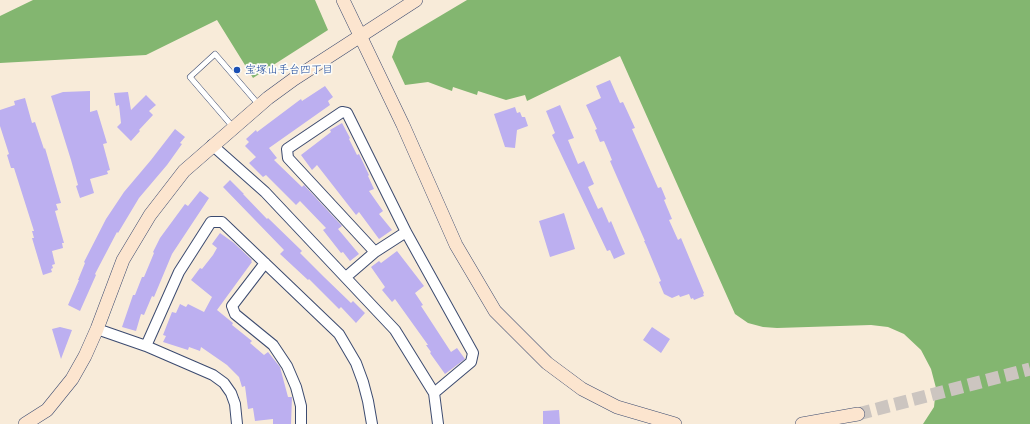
<!DOCTYPE html>
<meta charset="utf-8">
<style>
body{margin:0}
canvas{display:block;background:#f8ebd9}
</style>
<canvas width="1030" height="424"></canvas>
<script>
const ctx = document.querySelector('canvas').getContext('2d');
ctx.lineJoin = 'round';
function paint(path, color) {
  ctx.fillStyle = color;
  ctx.fill(path, 'evenodd');
}
function poly(rows) {
  const path = new Path2D();
  for (const r of rows) {
    path.moveTo(r[0], r[1]);
    for (let i = 2; i < r.length; i += 2) path.lineTo(r[i], r[i + 1]);
  }
  return path;
}
function trace(path, color, width, dash) {
  ctx.strokeStyle = color;
  ctx.lineWidth = width;
  ctx.lineCap = dash ? 'butt' : 'round';
  ctx.setLineDash(dash || []);
  ctx.stroke(path);
}
function label(font, color, halo, rows, align = 'center') {
  ctx.font = font + ' "Playpen Sans","Klee One",sans-serif';
  ctx.lineWidth = 3.5;
  ctx.setLineDash([]);
  ctx.textBaseline = 'middle';
  ctx.strokeStyle = halo;
  ctx.fillStyle = color;
  for (const [text, x, y, turn = 0] of rows) {
    ctx.save();
    ctx.translate(x, y);
    ctx.rotate((+turn || 0) * Math.PI / 180);
    ctx.textAlign = isNaN(turn) ? turn : align;
    if (halo) ctx.strokeText(text, 0, 0);
    ctx.fillText(text, 0, 0);
    ctx.restore();
  }
}
const forest = poly([
 [33,0,315,0,328,30,253,78,217,20,146,55,0,63,0,16],
 [467,0,1030,0,1030,424,923,424,934,407,936,388,931,369,921,350,904,334,888,327,871,325,777,328,763,327,748,323,735,314,620,56,527,101,525,95,506,100,478,91,477,95,453,87,452,91,428,82,405,85,392,57,398,41]
]);
const building = poly([
 [610,80,620,103,623,102,635,128,632,129,658,188,661,187,666,199,664,200,672,219,669,220,678,240,681,238,704,293,703,294,704,296,694,300,693,298,691,299,689,294,680,297,679,295,672,298,664,294,659,282,661,281,646,245,644,241,645,241,610,161,612,160,604,141,600,142,595,130,597,129,586,105,601,98,596,86],
 [325,86,333,97,328,101,330,105,269,148,277,158,274,160,302,187,304,185,342,226,338,229,359,254,350,261,343,252,341,253,323,230,326,228,300,201,296,205,266,175,263,177,249,163,256,157,245,146,249,142,246,139,256,130,257,132,301,99,302,101],
 [90,91,90,112,97,110,107,143,103,144,110,170,107,171,108,174,90,179,94,193,80,198,76,186,78,185,71,160,51,96,63,92],
 [128,92,131,110,146,95,156,105,149,111,153,115,139,130,140,131,131,141,117,127,121,123,119,105,116,106,114,93],
 [25,98,32,123,35,122,44,149,45,148,61,203,56,204,58,210,55,211,64,243,62,243,63,248,52,251,55,264,52,265,53,268,51,269,52,272,43,275,32,238,34,238,32,231,34,231,14,168,11,168,7,155,9,154,0,126,0,110,15,105,14,101],
 [560,105,574,138,568,140,578,164,584,161,594,184,588,187,598,209,602,207,609,223,611,221,621,245,625,254,614,259,610,250,607,251,552,135,555,133,546,111],
 [515,107,517,113,520,112,522,117,525,117,528,126,517,130,515,148,505,147,494,114],
 [342,123,350,138,349,139,357,155,359,154,369,175,368,176,374,189,369,191,383,211,379,214,392,230,379,239,359,212,356,215,317,165,312,170,301,155,331,132,330,130],
 [175,129,185,137,180,143,182,144,167,165,139,198,118,233,117,232,95,274,96,275,80,311,68,305,79,280,78,280,85,263,84,262,106,219,124,192,151,160],
 [230,180,244,194,243,194,267,219,268,218,302,251,300,253,324,277,351,303,353,301,365,313,356,323,341,307,339,309,309,279,308,280,280,254,284,250,223,187],
 [200,191,209,198,172,254,154,297,152,296,144,315,141,314,136,331,122,327,133,295,135,295,142,277,144,277,154,253,153,252,160,238,185,204,188,206],
 [564,213,575,249,550,257,539,221],
 [220,233,234,243,252,260,251,261,252,262,217,310,233,323,232,325,252,341,250,343,264,355,268,352,280,367,288,397,292,397,291,424,273,424,273,419,255,421,253,408,248,409,245,386,242,387,239,377,227,365,201,347,200,351,189,347,188,350,163,342,166,336,163,335,172,312,176,313,180,304,186,307,188,304,204,312,212,297,191,280,200,268,202,269,213,255,217,248,212,244],
 [397,251,424,286,415,293,423,305,421,306,451,352,457,348,465,359,445,374,430,353,431,352,426,345,428,345,395,299,392,302,382,290,385,287,371,267,379,261,381,263],
 [60,327,72,330,61,359,52,329],
 [652,327,670,339,661,353,643,340],
 [559,410,560,424,543,424,543,411]
]);
const secondaryTunnel = poly([
 [858,414,1030,369]
]);
const lane = poly([
 [233,127,190,77,215,54,259,105]
]);
const street = poly([
 [212,145,265,192,395,330,434,393,438,424],
 [406,232,375,252,288,158,287,149,342,112,347,113,406,232,473,353,471,362,434,393],
 [265,263,232,306,235,314,273,345,287,366,296,387,301,406,301,424],
 [346,277,375,252],
 [97,329,146,346,213,375,224,383,231,393,235,404,237,424],
 [146,346,179,272,211,222,222,222,339,334,356,363,363,382,368,401,372,424]
]);
const secondary = poly([
 [343,0,403,125,456,245,495,311,547,363,582,389,617,407,675,424],
 [25,424,47,410,72,379,85,356,97,329,123,260,150,215,184,171,268,98,294,79,416,0],
 [802,424,858,414]
]);
const markers = [
 [237,70,4,"#1a4fb4"]
];
const transitNames = [
 ["宝塚山手台四丁目",245,70]
];
paint(forest, '#83b670');
paint(building, '#bcaff0');
trace(secondaryTunnel, '#ccc5c0', 13, [13, 6]);
trace(lane, '#3c4b70', 6);
trace(street, '#3c4b70', 12);
trace(secondary, '#3c4b70', 14);
trace(lane, '#fff', 5);
trace(street, '#fff', 10);
trace(secondary, '#fce5cf', 13);
for (const [x, y, r, color] of markers) {
  const dot = new Path2D();
  dot.arc(x, y, r, 0, 2 * Math.PI);
  ctx.fillStyle = color;
  ctx.fill(dot);
  trace(dot, '#fdfcf7', 1.5);
}
label('11px', '#164399', '#fdfcf7', transitNames, 'left');
</script>
